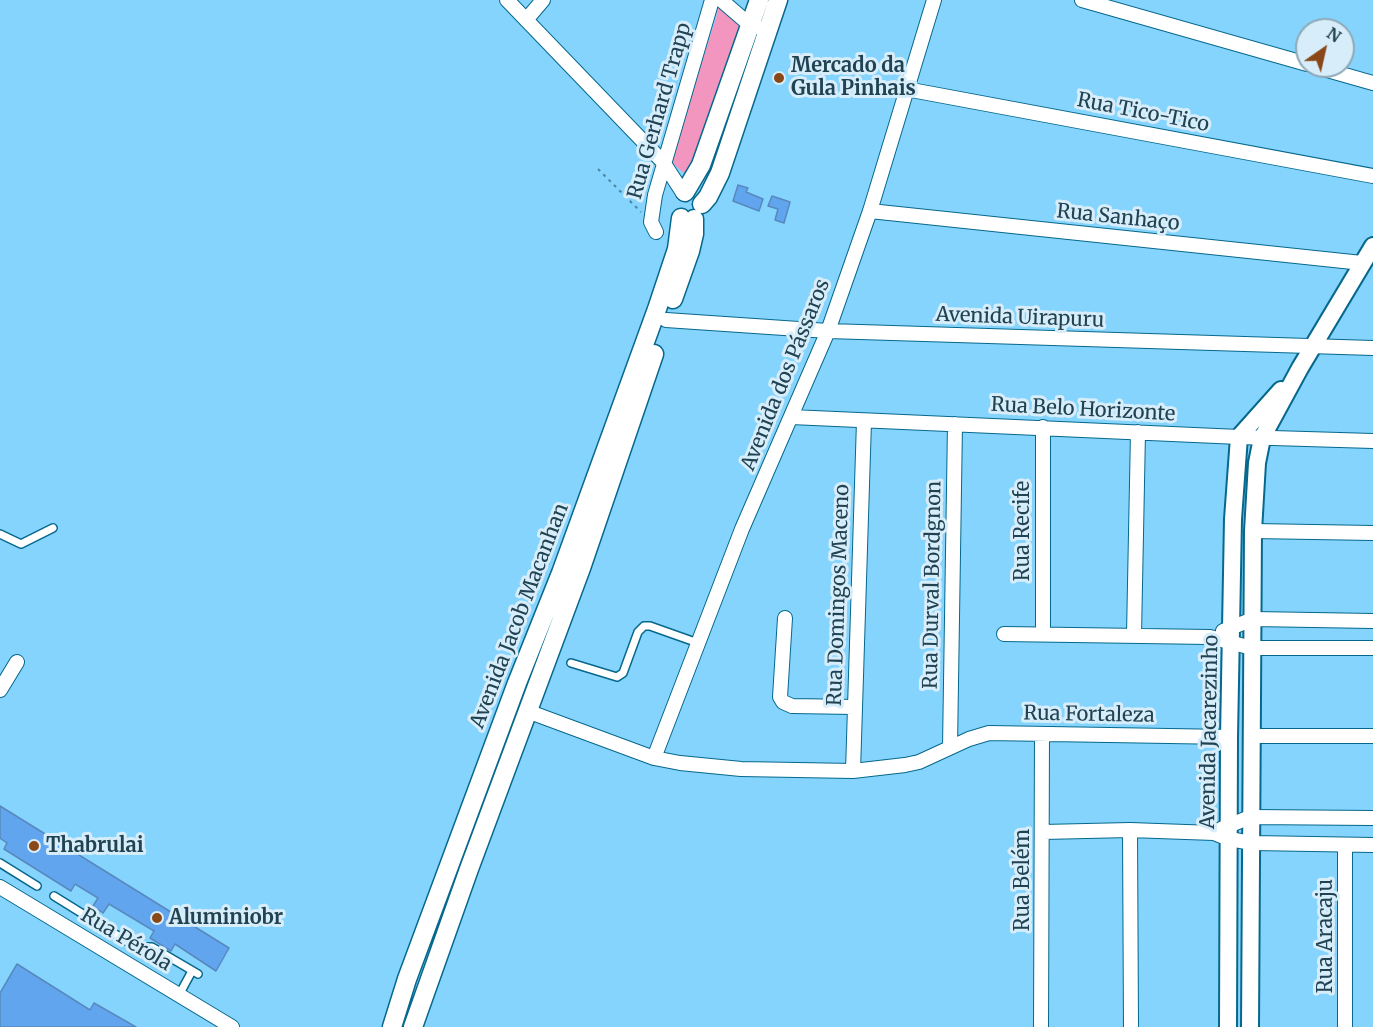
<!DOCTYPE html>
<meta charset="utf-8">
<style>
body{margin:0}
#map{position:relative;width:1373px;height:1027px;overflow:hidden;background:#85d4fd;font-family:Merriweather,serif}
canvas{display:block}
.north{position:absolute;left:1295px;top:18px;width:60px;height:60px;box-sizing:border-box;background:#d7edfa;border:2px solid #8ea9b7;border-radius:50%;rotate:34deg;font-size:16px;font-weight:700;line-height:24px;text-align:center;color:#204252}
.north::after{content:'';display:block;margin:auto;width:21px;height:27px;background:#8a4717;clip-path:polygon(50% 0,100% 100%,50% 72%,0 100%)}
</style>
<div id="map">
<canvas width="1373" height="1027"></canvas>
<div class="north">N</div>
</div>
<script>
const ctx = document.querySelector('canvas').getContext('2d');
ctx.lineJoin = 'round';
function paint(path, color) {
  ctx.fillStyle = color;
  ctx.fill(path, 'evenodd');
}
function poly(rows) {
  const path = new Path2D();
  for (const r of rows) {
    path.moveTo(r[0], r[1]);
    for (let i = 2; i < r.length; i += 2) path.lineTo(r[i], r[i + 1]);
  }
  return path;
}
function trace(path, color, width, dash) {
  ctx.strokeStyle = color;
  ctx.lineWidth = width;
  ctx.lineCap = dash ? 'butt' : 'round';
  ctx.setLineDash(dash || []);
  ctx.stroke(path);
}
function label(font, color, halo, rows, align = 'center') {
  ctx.font = font + ' Merriweather,serif';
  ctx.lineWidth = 6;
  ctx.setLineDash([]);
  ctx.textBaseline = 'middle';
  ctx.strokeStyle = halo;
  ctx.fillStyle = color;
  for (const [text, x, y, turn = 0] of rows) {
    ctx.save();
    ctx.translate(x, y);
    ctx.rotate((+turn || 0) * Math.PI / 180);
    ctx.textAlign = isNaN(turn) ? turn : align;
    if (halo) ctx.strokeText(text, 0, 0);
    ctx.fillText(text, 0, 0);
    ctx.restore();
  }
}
const green = poly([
 [717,6,738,23,741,31,689,174,685,174,670,161,717,15,713,7]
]);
const building = poly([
 [738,185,748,188,746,192,763,199,759,211,733,201,738,185],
 [772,196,790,202,784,223,775,220,778,209,768,206,772,196],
 [0,806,229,948,216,971,175,944,171,951,150,938,154,931,109,904,103,913,93,906,98,898,75,884,71,891,4,849,7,843,0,838,0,806],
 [17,964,90,1010,94,1003,136,1027,0,1027,0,993,17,964]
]);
const path = poly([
 [598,169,641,212]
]);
const service = poly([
 [0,534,21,544,53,528],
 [571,663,617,677,623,673,638,632,644,626,650,626,698,643],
 [0,863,37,886],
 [54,896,136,947,152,947,198,974],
 [179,995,192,971]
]);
const minor = poly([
 [507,0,663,162,683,193],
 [721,0,750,25,757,27],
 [1082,0,1307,64],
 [526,20,543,0],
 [1313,66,1373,83],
 [906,89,1373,176],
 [870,211,1362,263],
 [656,232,651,222,655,195,712,0],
 [666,320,828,331,1373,348],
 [791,417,1239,437,1373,441],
 [1043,427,1043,634],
 [1253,531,1373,533],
 [785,618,780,697,783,702,792,706,855,707],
 [1223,631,1253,619,1373,621],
 [1004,634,1210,637,1252,648,1373,648],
 [1134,635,1138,432],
 [0,690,17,662],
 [527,711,654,758,680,763,741,769,853,771,905,765,919,762,969,739,989,733,1229,737],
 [1252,736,1373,736],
 [950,747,955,424],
 [654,758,742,529,828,331,870,211,934,0],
 [853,771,864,421],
 [1221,829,1250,817,1373,818],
 [1130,830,1131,1027],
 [1043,832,1130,830,1214,833,1229,839,1252,843,1373,845],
 [0,887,232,1027],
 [1041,1027,1042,734],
 [1345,1027,1345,845]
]);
const tertiary = poly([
 [1228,1027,1229,737,1233,519,1239,437,1281,390],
 [1250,1027,1253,531,1257,463,1262,438,1300,368,1373,246]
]);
const secondary = poly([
 [685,192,701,165,759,0],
 [702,204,708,197,720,173,778,0],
 [673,299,690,251,694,234,694,219],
 [392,1027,407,979,517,683,561,573,657,309,677,249,681,218],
 [413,1027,469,869,581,568,654,354]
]);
const markers = [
 [779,78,6,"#8a4717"],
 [34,846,6,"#8a4717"],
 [157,918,6,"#8a4717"]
];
const poiNames = [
 ["Mercado da",791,66],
 ["Gula Pinhais",791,89],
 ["Thabrulai",46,846],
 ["Aluminiobr",169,918]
];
const streetNames = [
 ["Rua Gerhard Trapp",660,111,-74],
 ["Rua Tico-Tico",1143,113,11],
 ["Rua Sanhaço",1118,218,6],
 ["Avenida Uirapuru",1020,318,2],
 ["Avenida dos Pássaros",786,375,-68],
 ["Rua Belo Horizonte",1083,410,3],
 ["Rua Recife",1023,531,-90],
 ["Rua Durval Bordgnon",933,585,-89],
 ["Rua Domingos Maceno",839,595,-88],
 ["Avenida Jacob Macanhan",520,616,-69],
 ["Rua Fortaleza",1089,715,1],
 ["Avenida Jacarezinho",1210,732,-89],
 ["Rua Belém",1023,880,-90],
 ["Rua Aracaju",1326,936,-90],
 ["Rua Pérola",126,940,31]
];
paint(green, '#f396bf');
paint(building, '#62a5ef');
trace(building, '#5889be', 1.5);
trace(service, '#06688c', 10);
trace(minor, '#06688c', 16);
trace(tertiary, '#06688c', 20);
trace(secondary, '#06688c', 21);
trace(path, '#4e85a0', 2, [3, 4.5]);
trace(service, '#fff', 7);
trace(minor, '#fff', 14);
trace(tertiary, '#fff', 16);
trace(secondary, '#fff', 18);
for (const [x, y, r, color] of markers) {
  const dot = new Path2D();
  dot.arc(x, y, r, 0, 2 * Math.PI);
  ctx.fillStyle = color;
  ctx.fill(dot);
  trace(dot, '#d7edfa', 2);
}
label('bold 20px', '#204252', '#d7edfa', poiNames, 'left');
label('20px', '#204252', '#d7edfa', streetNames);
</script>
